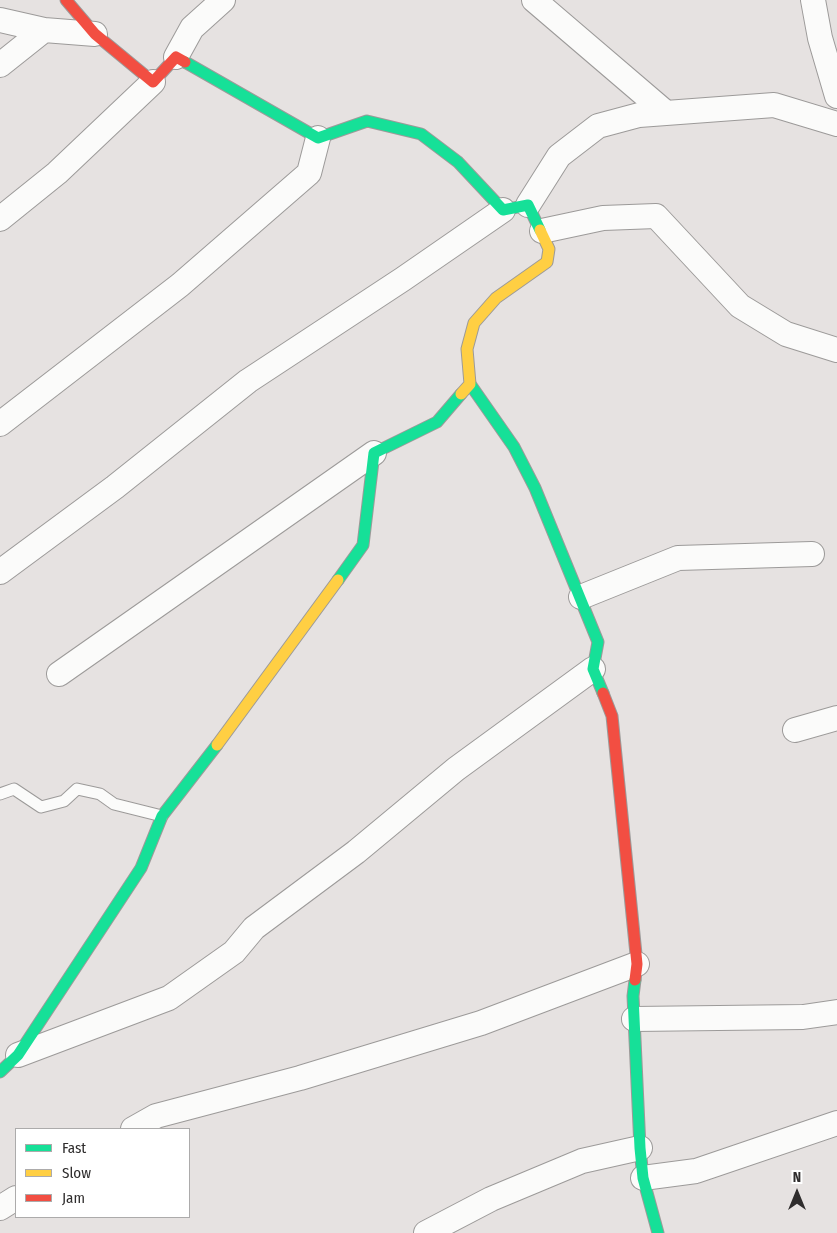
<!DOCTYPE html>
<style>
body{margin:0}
#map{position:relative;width:837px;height:1233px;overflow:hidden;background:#e6e2e1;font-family:"Fira Sans Condensed",sans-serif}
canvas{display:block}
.legend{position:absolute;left:15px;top:1128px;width:175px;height:90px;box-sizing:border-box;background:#fff;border:1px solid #acabab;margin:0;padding:6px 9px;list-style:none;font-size:15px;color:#2f2d2d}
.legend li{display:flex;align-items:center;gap:10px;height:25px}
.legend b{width:25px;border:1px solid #acabab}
.north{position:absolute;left:772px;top:1168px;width:50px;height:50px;-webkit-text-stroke:4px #fff;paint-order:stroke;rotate:0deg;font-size:14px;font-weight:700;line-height:20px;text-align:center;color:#2f2d2d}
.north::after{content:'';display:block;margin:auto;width:18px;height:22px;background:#2f2d2d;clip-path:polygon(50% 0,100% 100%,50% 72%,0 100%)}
</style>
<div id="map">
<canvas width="837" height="1233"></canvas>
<ul class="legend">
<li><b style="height:6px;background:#16e098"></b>Fast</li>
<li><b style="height:6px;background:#ffcf43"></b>Slow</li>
<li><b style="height:6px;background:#f24e42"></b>Jam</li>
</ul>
<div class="north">N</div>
</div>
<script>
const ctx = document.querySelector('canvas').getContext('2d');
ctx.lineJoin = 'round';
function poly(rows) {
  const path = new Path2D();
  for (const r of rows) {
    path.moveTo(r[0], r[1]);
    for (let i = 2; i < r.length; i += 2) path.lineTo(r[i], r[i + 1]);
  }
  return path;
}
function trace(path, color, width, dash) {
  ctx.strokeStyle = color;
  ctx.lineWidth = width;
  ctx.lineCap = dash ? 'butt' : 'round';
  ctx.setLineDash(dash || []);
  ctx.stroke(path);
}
const lane = poly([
 [0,794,14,789,41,807,64,801,77,789,100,794,114,804,162,816]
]);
const street = poly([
 [534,0,665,112],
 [813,0,820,38,837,96],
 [0,20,44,30,95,34],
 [176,57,192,28,223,0],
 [0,65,44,30],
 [528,205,559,156,598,126,639,115,774,105,837,124],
 [0,219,57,173,153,82],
 [542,231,603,218,656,216,740,306,786,334,837,350],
 [0,424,180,285,309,173,318,138],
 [0,572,115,487,248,381,403,279,503,210],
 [581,597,678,558,812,554],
 [59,674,374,453],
 [795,730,837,718],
 [634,1019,803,1017,837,1012],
 [18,1055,169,998,234,952,254,928,356,852,456,769,593,669],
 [133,1129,156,1116,300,1078,481,1023,637,964],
 [643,1178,696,1171,837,1123],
 [0,1208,16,1198],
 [426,1233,491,1199,582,1161,640,1148]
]);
const fast = poly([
 [185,62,318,138,367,121,421,134,458,162,503,210,528,205,540,230],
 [470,384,514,447,535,488,598,642,593,669,603,693],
 [338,580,363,545,374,453,437,422,461,394],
 [635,980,633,996,640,1148,643,1178,658,1233],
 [0,1072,18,1055,141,868,162,816,217,745]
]);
const slow = poly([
 [461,394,470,384,467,349,474,323,496,298,547,262,549,249,540,230],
 [217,745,338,580]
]);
const jam = poly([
 [66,0,95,34,153,82,176,57,185,62],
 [603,693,612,716,637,964,635,980]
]);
trace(lane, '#9c9a99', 13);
trace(street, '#9c9a99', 26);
trace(fast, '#9c9a99', 13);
trace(slow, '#9c9a99', 13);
trace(jam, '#9c9a99', 13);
trace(lane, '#fbfbfa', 11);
trace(street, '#fbfbfa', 24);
trace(fast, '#16e098', 11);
trace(slow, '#ffcf43', 11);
trace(jam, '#f24e42', 11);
</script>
